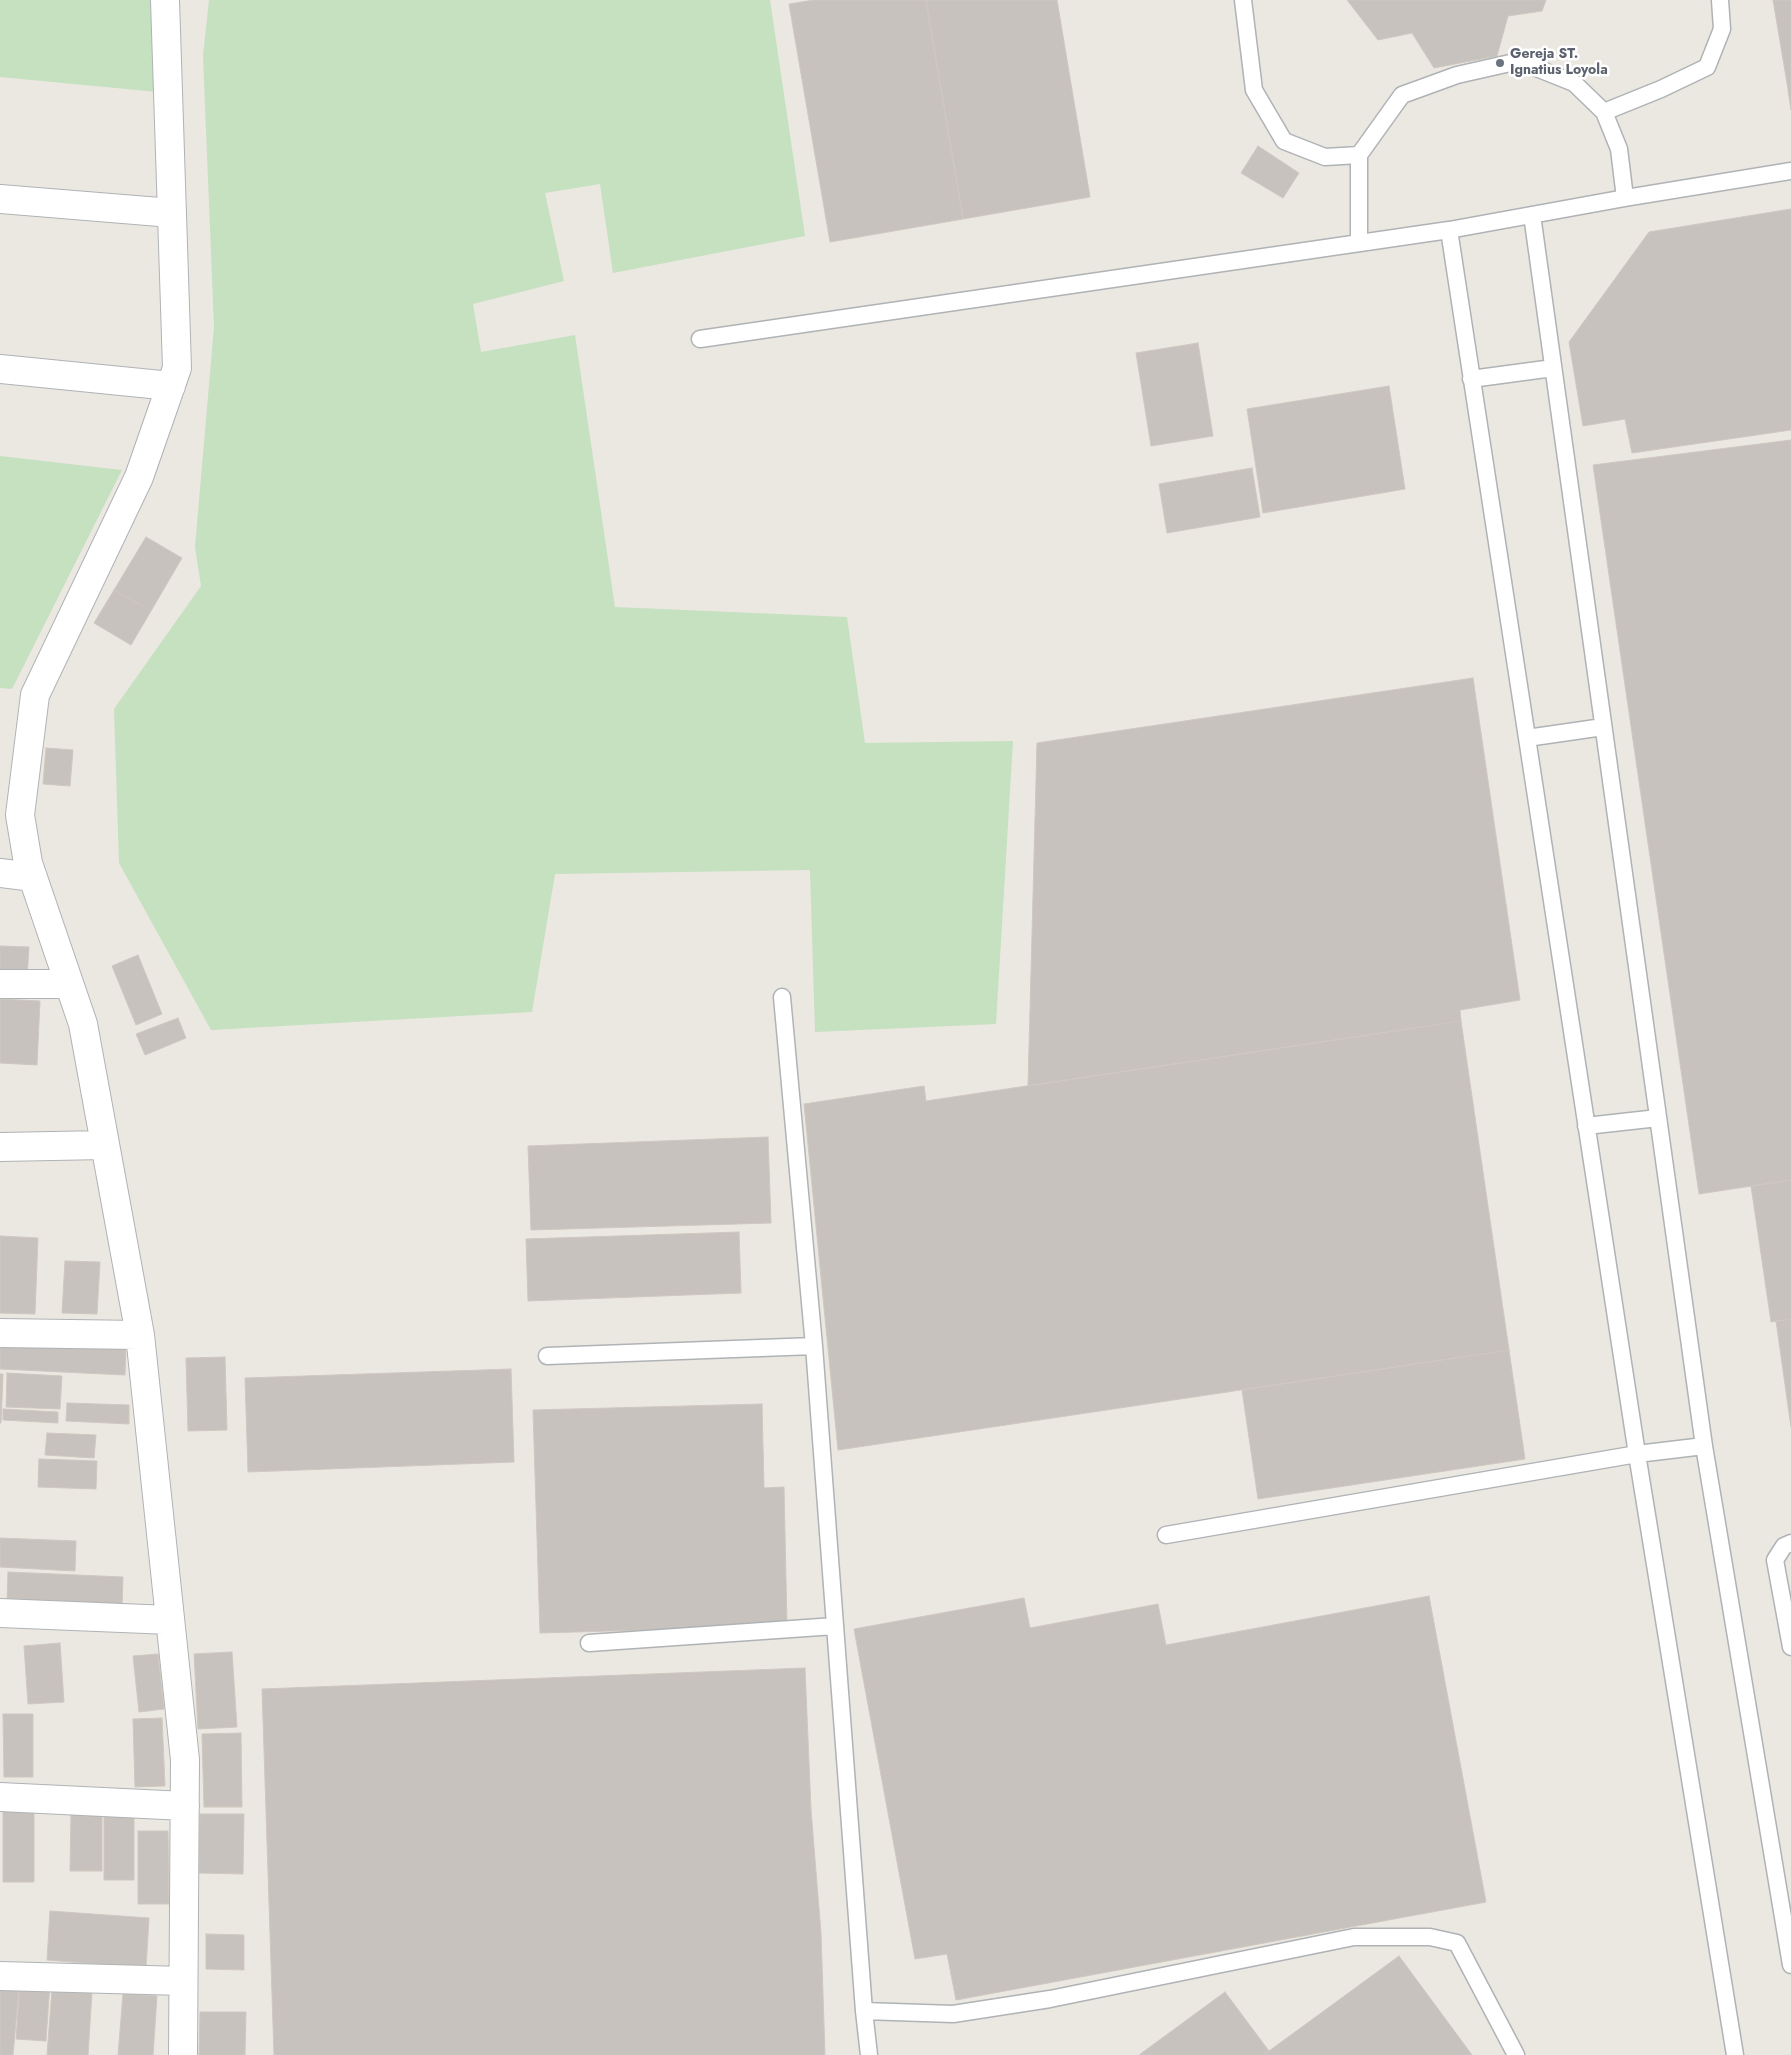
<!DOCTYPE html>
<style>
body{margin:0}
canvas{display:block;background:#ebe7e1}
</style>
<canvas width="1791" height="2055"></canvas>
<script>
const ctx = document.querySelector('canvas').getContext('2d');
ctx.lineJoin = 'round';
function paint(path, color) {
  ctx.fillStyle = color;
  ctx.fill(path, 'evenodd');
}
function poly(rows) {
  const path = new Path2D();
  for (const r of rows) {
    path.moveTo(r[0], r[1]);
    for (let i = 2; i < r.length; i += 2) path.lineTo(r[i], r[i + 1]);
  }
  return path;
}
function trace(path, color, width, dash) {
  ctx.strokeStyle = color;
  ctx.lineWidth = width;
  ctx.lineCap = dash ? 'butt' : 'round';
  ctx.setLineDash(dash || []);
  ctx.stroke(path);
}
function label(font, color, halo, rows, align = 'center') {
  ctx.font = font + ' Jost,sans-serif';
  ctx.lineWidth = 5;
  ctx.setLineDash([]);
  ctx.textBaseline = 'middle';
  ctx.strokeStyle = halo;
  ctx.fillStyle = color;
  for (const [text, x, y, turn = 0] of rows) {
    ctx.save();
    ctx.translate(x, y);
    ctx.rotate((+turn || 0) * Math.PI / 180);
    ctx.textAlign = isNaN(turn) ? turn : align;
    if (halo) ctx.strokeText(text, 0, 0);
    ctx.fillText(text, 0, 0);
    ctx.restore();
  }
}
const green = poly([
 [0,0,165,0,168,93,0,77],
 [209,0,770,0,805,236,613,273,600,184,545,193,564,281,473,304,481,352,575,335,615,607,847,617,865,743,1013,741,996,1024,815,1032,810,870,555,874,532,1012,211,1030,119,863,114,709,201,586,195,547,214,327,203,56],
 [0,456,122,470,12,689,0,688]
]);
const building = poly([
 [814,0,926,0,963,219,830,242,789,4,814,0],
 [926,0,1057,0,1090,197,963,219,926,0],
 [1347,0,1546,0,1542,11,1508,16,1497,56,1434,68,1412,33,1378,40,1347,0],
 [1773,0,1791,0,1791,110,1787,83,1773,0],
 [1258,146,1299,173,1283,198,1241,173,1258,146],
 [1791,209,1791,430,1632,453,1625,419,1583,426,1569,342,1649,232,1791,209],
 [1198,343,1213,436,1151,446,1136,353,1198,343],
 [1389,386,1405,489,1263,513,1247,409,1389,386],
 [1791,440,1791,1180,1699,1194,1593,465,1791,440],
 [1252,468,1260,517,1167,533,1159,484,1252,468],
 [146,537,182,558,151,611,114,590,146,537],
 [114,590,151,611,131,645,94,623,114,590],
 [1473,678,1520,1000,1460,1010,1461,1021,1028,1086,1037,743,1473,678],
 [46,748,73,750,70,786,43,784,46,748],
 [0,946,29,947,27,978,0,977,0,946],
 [138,955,162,1014,136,1025,112,966,138,955],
 [0,999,40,1001,37,1065,0,1063,0,999],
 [178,1018,186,1038,145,1055,136,1034,178,1018],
 [1461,1021,1509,1350,838,1450,804,1104,924,1086,926,1101,1461,1021],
 [768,1137,771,1223,531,1230,528,1146,768,1137],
 [1791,1180,1791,1319,1771,1322,1751,1186,1791,1180],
 [739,1232,741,1293,528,1301,526,1239,739,1232],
 [0,1236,38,1238,35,1314,0,1313,0,1236],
 [65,1261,100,1262,97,1314,62,1313,65,1261],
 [1791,1319,1791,1427,1776,1321,1791,1319],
 [0,1340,126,1346,125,1375,0,1369,0,1340],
 [1509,1350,1525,1459,1258,1499,1242,1390,1509,1350],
 [225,1357,227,1430,188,1431,186,1358,225,1357],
 [511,1369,514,1462,248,1472,245,1378,511,1369],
 [7,1373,62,1376,60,1409,6,1407,7,1373],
 [0,1374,3,1374,1,1423,0,1423,0,1374],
 [67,1403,129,1405,129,1424,66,1421,67,1403],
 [762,1404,764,1488,784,1487,787,1626,540,1633,533,1410,762,1404],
 [3,1409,58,1412,58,1423,3,1420,3,1409],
 [47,1433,96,1435,94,1458,45,1455,47,1433],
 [39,1459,97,1461,96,1489,38,1487,39,1459],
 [0,1538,76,1541,75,1571,0,1567,0,1538],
 [8,1572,123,1577,122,1606,7,1601,8,1572],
 [1429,1596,1486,1902,956,2000,947,1954,915,1959,854,1629,1024,1598,1030,1628,1158,1604,1166,1645,1429,1596],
 [60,1643,64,1702,28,1704,24,1646,60,1643],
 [232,1652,237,1727,198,1729,194,1654,232,1652],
 [158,1654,164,1709,139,1712,133,1656,158,1654],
 [805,1668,811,1810,821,1933,825,2055,274,2055,262,1689,805,1668],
 [3,1714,33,1714,33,1777,4,1777,3,1714],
 [162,1718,165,1786,135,1787,133,1719,162,1718],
 [241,1733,242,1807,204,1807,202,1734,241,1733],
 [3,1806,34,1806,34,1882,3,1882,3,1806],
 [71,1812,102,1812,102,1871,70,1871,71,1812],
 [200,1814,244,1814,243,1874,199,1873,200,1814],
 [104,1815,134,1815,134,1880,104,1880,104,1815],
 [138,1831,168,1831,169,1904,138,1904,138,1831],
 [50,1911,149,1918,146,1968,47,1960,50,1911],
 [206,1934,244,1935,244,1970,206,1969,206,1934],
 [1399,1956,1472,2055,1264,2055,1269,2051,1399,1956],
 [20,1981,50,1983,46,2041,16,2039,20,1981],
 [0,1987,19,1988,13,2055,0,2055,0,1987],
 [52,1990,92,1992,88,2055,47,2055,52,1990],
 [1225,1992,1269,2051,1264,2055,1139,2055,1225,1992],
 [123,1994,157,1996,153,2055,118,2055,123,1994],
 [200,2012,246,2012,245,2055,199,2055,200,2012]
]);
const service = poly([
 [1243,0,1254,90,1284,141,1325,157,1359,155],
 [1604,112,1661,89,1707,67,1722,29,1720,0],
 [1532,215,1704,1446,1791,1965],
 [1449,230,1637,1454,1735,2055],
 [1359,243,1359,155,1402,95,1457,75,1519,61,1574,83,1604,112,1619,149,1625,198],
 [700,339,1449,230,1625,198,1791,171],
 [1471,379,1553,368],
 [1527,738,1603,727],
 [782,997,814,1346,864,2011,869,2055],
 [1586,1126,1658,1118],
 [547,1356,814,1346],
 [1166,1535,1637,1454,1704,1446],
 [1791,1543,1784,1546,1775,1560,1791,1647],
 [589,1643,835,1626],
 [864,2011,953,2014,1050,1999,1354,1937,1430,1937,1457,1943,1516,2055]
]);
const minor = poly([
 [165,0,177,368,139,477,35,695,20,815,28,863,83,1024,140,1335,185,1760,183,2055],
 [0,199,172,213],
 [0,369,171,386],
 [0,873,33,877],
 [0,984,69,984],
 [0,1147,105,1145],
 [0,1333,140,1335],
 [0,1613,170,1620],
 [0,1797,185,1806],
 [0,1976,183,1981]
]);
const markers = [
 [1500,63,5,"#6b7280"]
];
const worshipNames = [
 ["Gereja ST.",1510,55],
 ["Ignatius Loyola",1510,71]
];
paint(green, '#c5e1c0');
paint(building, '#c7c2be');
trace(building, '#cfc8c0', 1);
trace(service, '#afb3b6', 19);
trace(minor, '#afb3b6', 30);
trace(service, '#fff', 16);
trace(minor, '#fff', 28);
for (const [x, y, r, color] of markers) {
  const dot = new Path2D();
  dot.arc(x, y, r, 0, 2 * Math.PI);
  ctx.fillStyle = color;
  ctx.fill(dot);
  trace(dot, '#fff', 2);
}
label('bold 14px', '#5b616d', '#fff', worshipNames, 'left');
</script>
